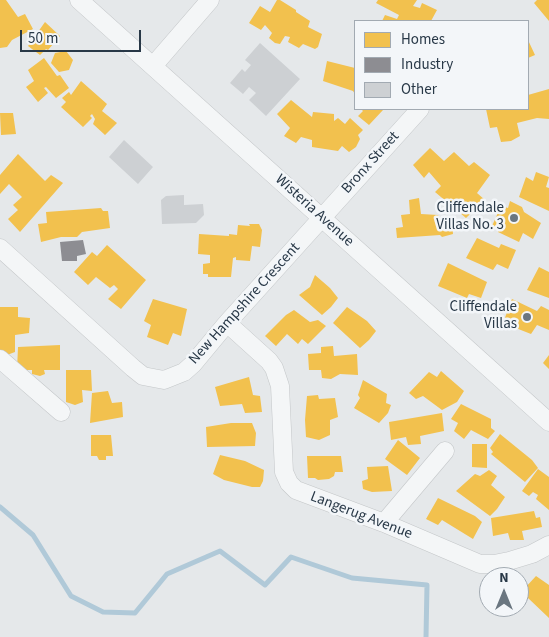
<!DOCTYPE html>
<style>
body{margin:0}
#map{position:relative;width:549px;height:637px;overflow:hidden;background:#e5e8ea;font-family:"Source Sans 3",sans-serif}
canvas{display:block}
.legend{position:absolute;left:354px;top:20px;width:175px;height:90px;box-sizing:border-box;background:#f3f6f9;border:1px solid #a2aab2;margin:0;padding:6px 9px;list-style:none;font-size:15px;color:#283847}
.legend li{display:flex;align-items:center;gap:10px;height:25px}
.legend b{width:25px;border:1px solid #a2aab2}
.north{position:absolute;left:479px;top:567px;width:50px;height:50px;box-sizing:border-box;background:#f3f6f9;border:1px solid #a2aab2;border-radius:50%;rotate:0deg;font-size:14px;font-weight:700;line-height:20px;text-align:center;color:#283847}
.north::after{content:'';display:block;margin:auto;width:18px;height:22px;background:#6a7680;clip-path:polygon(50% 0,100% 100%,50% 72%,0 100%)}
.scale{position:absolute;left:20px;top:30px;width:121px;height:22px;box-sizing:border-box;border:2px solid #283847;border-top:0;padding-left:6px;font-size:15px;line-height:18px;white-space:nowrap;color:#283847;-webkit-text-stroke:4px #f3f6f9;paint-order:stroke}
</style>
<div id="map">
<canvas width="549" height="637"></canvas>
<ul class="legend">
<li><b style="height:14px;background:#f2c14e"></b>Homes</li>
<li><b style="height:14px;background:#8d8d92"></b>Industry</li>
<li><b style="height:14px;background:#cdd0d3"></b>Other</li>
</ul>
<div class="north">N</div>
<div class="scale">50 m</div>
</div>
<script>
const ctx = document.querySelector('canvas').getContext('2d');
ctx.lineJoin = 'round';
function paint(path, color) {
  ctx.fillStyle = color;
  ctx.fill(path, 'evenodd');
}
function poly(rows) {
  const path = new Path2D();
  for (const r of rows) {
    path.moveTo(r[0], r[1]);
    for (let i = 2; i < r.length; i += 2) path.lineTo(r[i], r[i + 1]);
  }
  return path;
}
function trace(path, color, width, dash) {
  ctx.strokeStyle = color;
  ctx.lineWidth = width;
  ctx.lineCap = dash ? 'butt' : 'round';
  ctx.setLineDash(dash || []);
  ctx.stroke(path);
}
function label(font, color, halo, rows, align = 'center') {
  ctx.font = font + ' "Source Sans 3",sans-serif';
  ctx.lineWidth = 5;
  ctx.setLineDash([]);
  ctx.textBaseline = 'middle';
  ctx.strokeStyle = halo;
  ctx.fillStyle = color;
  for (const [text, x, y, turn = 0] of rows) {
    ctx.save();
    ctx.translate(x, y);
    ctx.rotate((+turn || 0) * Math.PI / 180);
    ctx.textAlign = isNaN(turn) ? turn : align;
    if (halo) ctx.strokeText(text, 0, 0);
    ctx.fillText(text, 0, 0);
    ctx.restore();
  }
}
const homes = poly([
 [0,0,6,0,18,17,25,14,33,29,12,40,7,47,0,48],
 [277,0,280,0,296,10,296,12,310,21,308,27,322,34,318,47,315,49,303,44,299,48,288,42,290,37,285,36,280,44,275,43,269,38,272,33,265,25,261,30,249,23,260,6,270,12],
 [378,0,417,0,413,6,420,8,422,3,437,10,431,21,382,21,385,15,397,19,399,15,376,3],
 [537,0,549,0,549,21,534,3],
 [45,22,60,36,48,50,46,49,40,55,28,46],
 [528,40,535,55,528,58],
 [66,51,73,60,69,70,59,72,51,63,55,53],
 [44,58,57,76,60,75,69,88,56,98,46,87,44,88,48,93,38,102,26,87,34,81,28,70],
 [327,61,355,68,355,94,353,91,323,81],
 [81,81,107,104,102,111,117,123,105,135,93,124,95,119,92,114,90,116,92,118,83,127,61,107,66,102,62,98,69,92,71,95],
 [549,89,549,119,537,118,517,123,520,136,511,141,501,142,497,127,490,128,486,109,528,109,528,95],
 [291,100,312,117,313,112,334,114,334,121,338,118,345,124,350,118,363,130,358,135,360,139,356,147,349,152,342,146,338,151,312,147,312,140,301,137,296,143,284,136,290,128,277,114],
 [361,109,382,109,383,110,369,125,358,116,363,111],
 [0,113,13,113,16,134,1,135],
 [430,148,444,161,454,152,469,166,474,162,490,175,477,193,485,200,466,218,435,192,441,186,429,172,424,178,413,165],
 [18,154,45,181,51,175,63,183,20,232,8,219,18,210,13,205,22,197,9,184,0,194,0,175],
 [536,172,549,177,546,187,549,188,549,211,519,197,526,177,533,181],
 [419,198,421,214,438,215,441,221,452,222,453,234,442,237,440,235,397,238,396,228,403,227,401,215,410,214,409,200],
 [510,201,522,207,524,212,541,223,533,239,523,233,519,242,498,232,499,229,492,226,501,206,508,208],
 [101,208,103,211,108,211,110,228,82,232,77,237,61,237,41,242,38,224,47,223,46,212],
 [249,224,259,224,262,230,260,247,252,246,250,261,236,260,236,257,233,258,231,277,208,277,208,274,203,274,203,264,210,263,210,255,198,254,199,234,229,236,229,234,237,235,238,225,250,226],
 [477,238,499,248,501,244,516,250,508,269,497,264,493,270,466,258],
 [107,245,146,280,121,309,108,299,118,289,114,285,110,288,96,277,88,285,74,272,92,252,97,256],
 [448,263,487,282,481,298,469,294,467,298,438,286],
 [539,267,549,272,549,298,527,290],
 [315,275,330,288,338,298,331,307,322,315,299,295,310,287],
 [153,299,187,309,181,336,173,333,168,345,147,337,151,325,144,321],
 [512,299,537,311,541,306,549,310,549,330,537,325,531,334,503,323],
 [0,307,18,307,18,317,30,318,29,333,15,335,15,352,7,355,0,353],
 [347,307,367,321,376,331,369,340,360,348,333,323],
 [294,310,310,322,318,320,326,326,308,344,302,339,298,344,287,334,276,346,265,336,286,315],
 [60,345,60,370,44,370,45,374,40,376,32,374,32,370,17,370,18,347],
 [333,346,334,356,357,354,358,375,340,374,331,379,322,378,321,370,309,370,308,354,321,353,321,347],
 [549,355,549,369,543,363],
 [66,370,91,370,92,391,82,390,83,402,75,405,66,402],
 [441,371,464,391,457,402,442,410,423,396,416,399,409,393,429,372,437,377],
 [249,377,253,395,260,396,262,412,245,413,242,404,220,406,215,387],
 [363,380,387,394,386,403,391,405,388,413,379,423,354,408,360,398,358,395],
 [108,391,112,403,122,402,123,417,90,423,92,393],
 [318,395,319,399,335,398,338,417,330,420,330,435,319,440,306,437,305,420,307,396],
 [461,404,491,419,491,428,495,431,488,439,471,430,464,439,454,431,458,423,451,419],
 [442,413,444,431,420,436,421,444,408,445,406,437,391,440,389,422],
 [231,423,252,423,256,433,255,446,207,447,206,427],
 [500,434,532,460,538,468,525,482,491,454,493,452,490,448],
 [91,435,111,435,113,456,106,456,106,460,99,460,97,456,91,456],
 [398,440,420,458,407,475,385,459],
 [472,444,487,444,487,468,472,467],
 [220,455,245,461,264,470,263,481,260,487,252,487,224,480,213,474],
 [307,456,341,456,343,472,335,472,334,476,329,479,318,480,315,478,308,478],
 [388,466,392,491,372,492,363,489,362,481,368,479,367,467],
 [538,469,549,477,549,510,536,499,538,495,533,492,529,496,522,491],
 [489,470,497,476,491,485,505,497,497,509,490,516,456,491,475,474,480,476],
 [438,498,475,516,482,522,473,539,442,520,438,525,426,519],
 [534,511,536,518,540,517,542,527,522,531,524,540,510,540,508,533,493,536,491,518],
 [536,576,549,585,549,618,528,598,524,589]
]);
const industry = poly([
 [83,240,86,254,77,256,77,261,62,261,60,242]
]);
const stream = poly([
 [0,507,33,535,71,596,103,612,135,613,167,574,220,551,265,585,291,557,352,578,427,585,426,637]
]);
const building = poly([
 [260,43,300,79,266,116,249,100,256,93,249,87,243,94,230,83,242,69,245,72,251,65,245,60],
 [124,140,153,167,138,184,109,157],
 [184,195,184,205,203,204,204,215,196,223,162,224,161,200,166,196]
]);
const minor = poly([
 [79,0,549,422],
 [153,66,210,0],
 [0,248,133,368,143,376,164,380,184,372,193,364,227,323,420,109],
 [227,323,269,361,274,368,280,386,284,472,289,483,296,490,384,523,480,564,494,564,509,561,532,554,549,545],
 [0,359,61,412],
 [384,523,445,451]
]);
const markers = [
 [514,218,5,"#6a7680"],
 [527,317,5,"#6a7680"]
];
const streetNames = [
 ["Bronx Street",371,163,-48],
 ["Wisteria Avenue",314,211,42],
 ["New Hampshire Crescent",245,304,-48],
 ["Langerug Avenue",361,516,21]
];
const poiNames = [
 ["Cliffendale",504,209],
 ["Villas No. 3",504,226],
 ["Cliffendale",517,308],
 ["Villas",517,325]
];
paint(homes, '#f2c14e');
paint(industry, '#8d8d92');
trace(stream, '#b0c9d8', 5);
paint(building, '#cdd0d3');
trace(minor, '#c3c6c8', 19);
trace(minor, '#f4f6f7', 18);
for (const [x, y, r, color] of markers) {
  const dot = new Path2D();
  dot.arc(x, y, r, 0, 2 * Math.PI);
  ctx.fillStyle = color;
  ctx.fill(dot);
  trace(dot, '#f3f6f9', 2);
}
label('15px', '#283847', '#f3f6f9', streetNames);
label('15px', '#283847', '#f3f6f9', poiNames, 'right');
</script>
